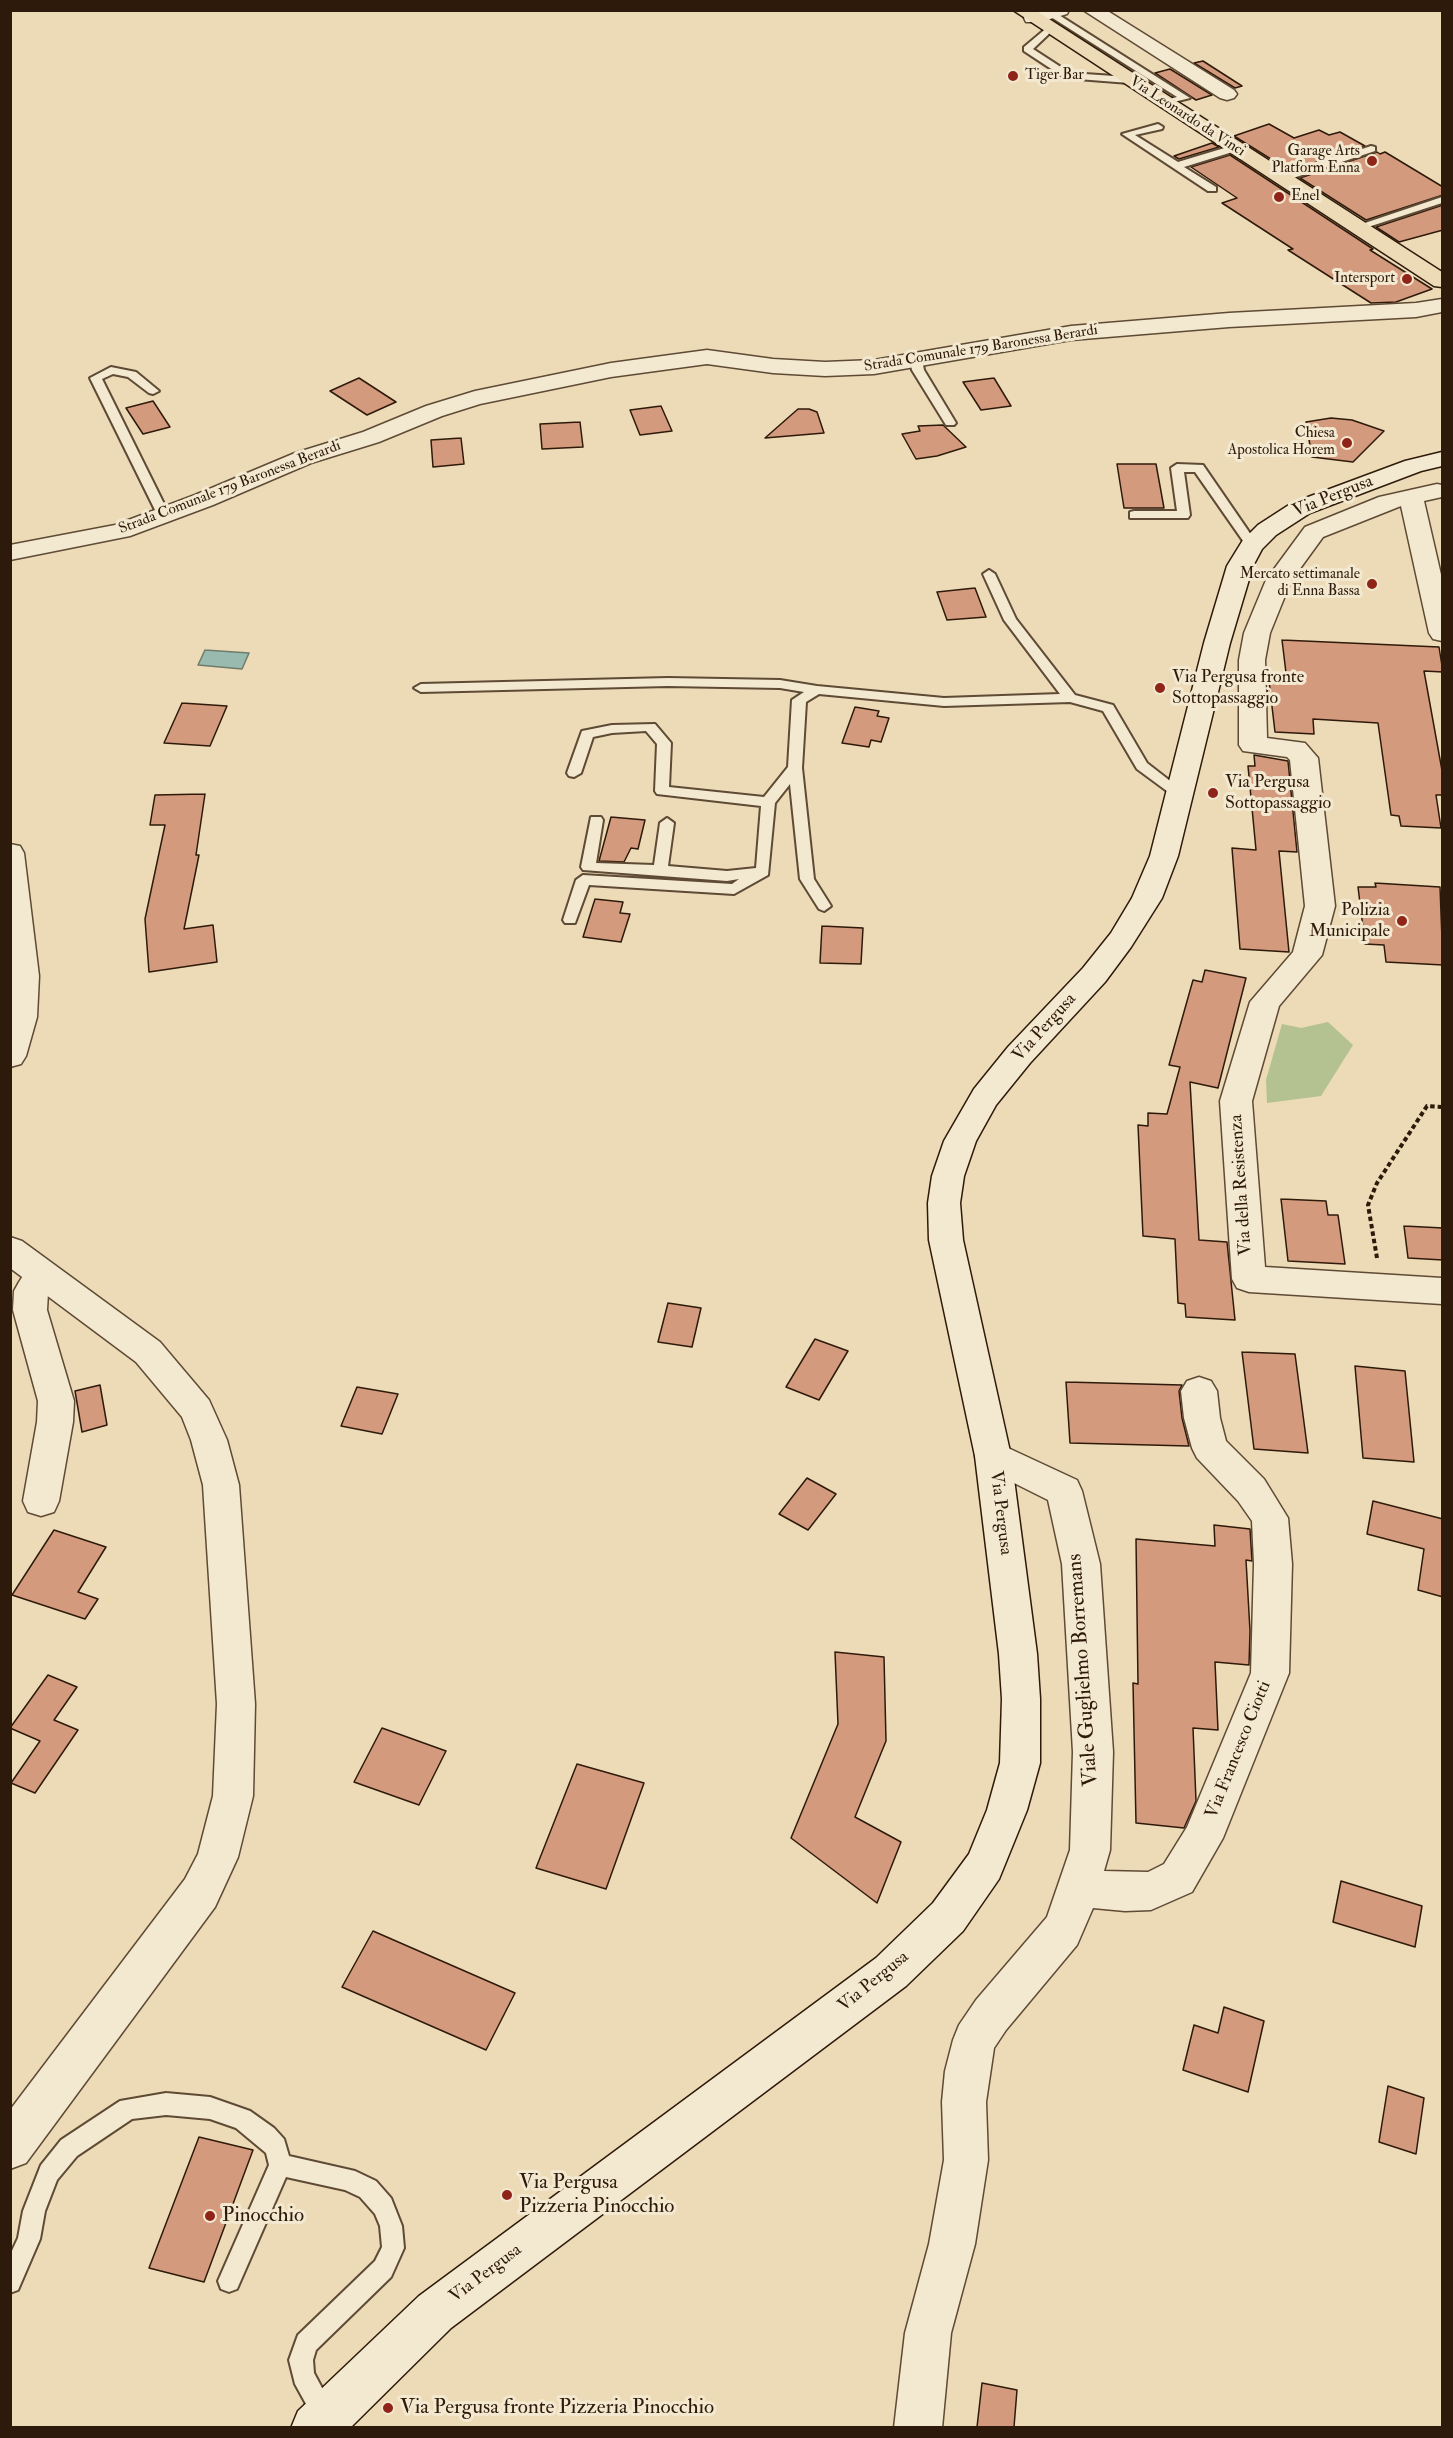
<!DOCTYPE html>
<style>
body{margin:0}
#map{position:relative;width:1453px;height:2438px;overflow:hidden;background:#ecdbb6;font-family:"IM FELL Double Pica",serif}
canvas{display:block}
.frame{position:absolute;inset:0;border:12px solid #2e1a0a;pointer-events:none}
</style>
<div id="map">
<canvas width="1453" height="2438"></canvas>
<div class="frame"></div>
</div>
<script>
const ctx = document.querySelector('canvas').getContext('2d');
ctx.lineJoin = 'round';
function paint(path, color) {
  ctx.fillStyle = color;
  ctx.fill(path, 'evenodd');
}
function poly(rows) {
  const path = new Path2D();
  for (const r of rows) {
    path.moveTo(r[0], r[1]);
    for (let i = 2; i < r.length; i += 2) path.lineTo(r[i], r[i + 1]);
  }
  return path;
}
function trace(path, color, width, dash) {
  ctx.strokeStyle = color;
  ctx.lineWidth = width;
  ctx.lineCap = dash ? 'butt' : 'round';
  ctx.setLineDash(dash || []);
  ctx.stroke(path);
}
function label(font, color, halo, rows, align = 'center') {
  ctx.font = font + ' "IM FELL Double Pica",serif';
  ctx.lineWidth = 6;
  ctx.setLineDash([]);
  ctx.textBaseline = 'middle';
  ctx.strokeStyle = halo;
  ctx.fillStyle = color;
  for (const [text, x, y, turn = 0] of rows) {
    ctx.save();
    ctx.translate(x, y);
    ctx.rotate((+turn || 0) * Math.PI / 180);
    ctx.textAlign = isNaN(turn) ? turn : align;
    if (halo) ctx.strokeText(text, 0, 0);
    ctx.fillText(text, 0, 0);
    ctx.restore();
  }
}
const green = poly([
 [1328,1022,1353,1045,1321,1096,1267,1103,1266,1080,1282,1024,1301,1028]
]);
const water = poly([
 [205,650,249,653,242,669,198,665,205,650]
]);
const building = poly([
 [1203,61,1242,86,1235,88,1194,63,1203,61],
 [1170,69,1212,95,1196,100,1155,73,1170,69],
 [1269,124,1294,138,1319,130,1329,135,1340,132,1365,146,1290,171,1234,136,1269,124],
 [1212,143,1219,147,1179,159,1174,156,1212,143],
 [1377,152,1380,154,1385,152,1443,187,1443,195,1366,220,1300,178,1377,152],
 [1230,155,1373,249,1370,250,1432,289,1396,302,1371,303,1288,250,1293,249,1222,203,1237,198,1191,167,1230,155],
 [1443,205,1443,230,1399,242,1376,227,1443,205],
 [359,378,396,402,367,415,330,391,359,378],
 [994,378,1011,406,981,410,963,382,994,378],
 [153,401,170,427,143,434,126,408,153,401],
 [661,406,672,431,640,435,630,410,661,406],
 [798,409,809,409,817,412,824,433,765,438,798,409],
 [1331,418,1352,420,1384,431,1353,462,1312,457,1306,422,1331,418],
 [580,422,583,447,542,449,540,424,580,422],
 [943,425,966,447,937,456,916,459,902,434,920,431,918,426,943,425],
 [461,438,464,464,433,467,431,440,461,438],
 [1117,464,1156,464,1164,508,1124,508,1117,464],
 [975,588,986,617,947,620,937,592,975,588],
 [1282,640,1439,647,1443,672,1424,671,1443,776,1443,795,1436,795,1441,828,1401,826,1399,816,1391,815,1378,723,1313,719,1314,734,1275,732,1269,681,1287,681,1282,640],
 [182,703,227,706,210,746,164,743,182,703],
 [855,707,879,711,877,716,889,718,881,742,871,740,869,747,842,743,855,707],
 [1254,755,1288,761,1297,852,1279,851,1289,952,1240,949,1232,848,1256,850,1248,766,1255,766,1254,755],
 [205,794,196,855,199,855,184,929,213,925,217,962,149,972,145,919,165,825,150,825,155,795,205,794],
 [611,817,645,820,638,849,631,848,624,862,599,861,611,817],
 [1375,883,1440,887,1443,965,1386,962,1384,945,1365,944,1358,887,1376,887,1375,883],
 [595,899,623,902,620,913,630,914,621,942,583,937,595,899],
 [822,926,863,928,861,964,820,963,822,926],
 [1205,970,1246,978,1218,1088,1190,1082,1199,1240,1227,1242,1235,1320,1186,1317,1185,1304,1178,1303,1175,1239,1143,1236,1138,1125,1148,1126,1148,1113,1167,1114,1180,1067,1169,1065,1193,980,1202,982,1205,970],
 [1281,1199,1326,1201,1328,1215,1338,1215,1345,1264,1288,1261,1281,1199],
 [1404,1226,1443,1228,1443,1260,1408,1258,1404,1226],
 [668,1303,701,1308,692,1347,658,1342,668,1303],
 [815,1339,848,1351,819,1400,786,1387,815,1339],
 [1242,1352,1295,1354,1308,1453,1254,1449,1242,1352],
 [1355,1366,1405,1371,1414,1462,1363,1458,1355,1366],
 [1066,1382,1182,1385,1179,1391,1182,1418,1189,1446,1070,1443,1066,1382],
 [100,1385,107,1425,82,1432,75,1391,100,1385],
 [357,1387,398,1394,382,1434,341,1426,357,1387],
 [807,1478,836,1494,808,1530,779,1514,807,1478],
 [1373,1501,1443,1519,1443,1597,1418,1590,1424,1549,1367,1534,1373,1501],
 [1214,1525,1250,1529,1252,1561,1246,1560,1250,1631,1249,1665,1215,1662,1218,1730,1193,1728,1196,1801,1184,1828,1136,1823,1133,1683,1138,1684,1136,1539,1215,1546,1214,1525],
 [54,1530,106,1547,78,1592,98,1599,85,1619,12,1595,54,1530],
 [835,1652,884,1657,886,1741,855,1817,901,1842,877,1903,791,1838,838,1724,835,1652],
 [48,1675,77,1687,54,1720,78,1730,35,1793,11,1783,40,1741,10,1728,48,1675],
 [382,1728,446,1751,419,1805,354,1782,382,1728],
 [577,1764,644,1783,606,1889,536,1868,577,1764],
 [1341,1881,1422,1906,1415,1947,1333,1922,1341,1881],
 [373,1931,515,1993,486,2050,342,1987,373,1931],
 [1224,2007,1264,2021,1248,2092,1183,2070,1194,2025,1218,2033,1224,2007],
 [1388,2086,1424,2098,1416,2154,1379,2142,1388,2086],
 [199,2137,253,2150,204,2282,149,2268,199,2137],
 [982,2383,1017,2390,1014,2427,977,2427,982,2383]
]);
const path = poly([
 [1377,1258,1368,1205,1377,1183,1427,1106,1442,1107]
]);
const service = poly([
 [1040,10,1051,10,1190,98,1162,105,1162,101,1177,97,1040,10],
 [1049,26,1054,29,1052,31,1033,49,1070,73,1129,77,1134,80,1129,83,1065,78,1024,51,1024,47,1049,26],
 [1158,124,1163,127,1162,129,1135,135,1178,162,1231,146,1239,146,1239,150,1184,167,1216,187,1216,191,1208,191,1122,134,1158,124],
 [1371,146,1375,147,1375,151,1287,180,1278,178,1371,146],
 [1442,197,1442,203,1362,229,1353,227,1442,197],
 [916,357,922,360,924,370,956,423,954,425,946,425,912,370,910,360,916,357],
 [111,367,136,372,159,391,153,394,149,393,128,377,113,374,102,379,170,516,168,519,164,520,158,516,90,378,111,367],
 [1177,464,1203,465,1258,545,1256,548,1248,548,1195,472,1184,472,1190,515,1188,518,1130,518,1130,512,1134,511,1177,511,1171,468,1177,464],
 [989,570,995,574,1016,619,1075,695,1113,705,1147,763,1187,794,1185,797,1175,797,1137,769,1103,711,1070,702,944,706,819,694,806,702,802,768,814,879,831,906,824,911,819,909,800,879,790,784,775,803,768,875,734,894,589,885,575,923,565,923,563,920,576,880,583,875,732,884,739,879,727,881,583,870,581,867,591,817,601,817,603,820,596,863,654,865,660,823,667,818,674,823,668,866,727,871,756,868,761,806,657,794,655,791,657,744,646,731,612,733,593,737,581,773,574,777,569,776,567,773,582,731,612,725,655,724,671,743,669,787,764,797,788,767,792,700,804,692,780,688,668,686,421,692,414,688,421,684,668,678,780,680,817,686,944,698,1060,694,1004,620,983,574,989,570],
 [166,2093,210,2097,250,2111,274,2128,284,2139,289,2156,355,2171,376,2181,391,2198,402,2226,404,2248,391,2277,316,2350,313,2360,314,2373,336,2414,332,2422,324,2426,316,2422,295,2384,289,2360,298,2335,375,2261,382,2247,380,2226,375,2214,360,2197,345,2190,286,2177,237,2289,229,2292,221,2289,218,2281,269,2165,266,2153,236,2128,210,2119,166,2115,132,2119,77,2156,57,2180,45,2211,40,2239,18,2290,10,2293,10,2255,18,2238,23,2211,41,2165,61,2140,120,2101,166,2093]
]);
const minor = poly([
 [1038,10,1069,10,1067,14,1040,22,1026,22,1024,18,1026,14,1038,10],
 [1083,10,1106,10,1234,90,1237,94,1234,98,1227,100,1220,98,1083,10],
 [1442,299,1442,312,1416,317,1229,327,1071,340,874,374,825,376,773,373,707,364,611,377,480,404,442,416,379,442,311,463,213,505,130,536,10,560,10,545,115,525,195,495,295,453,363,432,426,406,475,391,611,363,707,350,773,359,825,362,874,360,1071,326,1229,313,1416,303,1442,299],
 [1437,484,1442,485,1442,497,1424,501,1442,579,1442,641,1433,639,1429,633,1401,506,1323,537,1291,581,1270,633,1265,660,1267,738,1305,743,1318,758,1335,906,1322,955,1279,1006,1252,1101,1265,1267,1442,1278,1442,1304,1249,1292,1237,1288,1232,1279,1220,1101,1250,1002,1293,952,1305,906,1290,760,1287,757,1243,751,1239,745,1239,660,1244,633,1266,580,1305,527,1379,497,1437,484],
 [42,1261,54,1265,59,1274,48,1293,47,1310,74,1401,73,1422,59,1501,54,1512,41,1516,28,1512,23,1501,37,1422,38,1401,13,1310,14,1291,19,1282,30,1265,42,1261],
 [1199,1377,1211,1381,1217,1391,1220,1418,1226,1441,1264,1479,1288,1518,1292,1564,1289,1673,1223,1838,1192,1892,1151,1910,1125,1911,1093,1908,1077,1945,1006,2030,994,2048,986,2102,988,2160,975,2244,951,2333,942,2428,894,2428,905,2333,929,2244,944,2160,942,2102,945,2071,953,2040,959,2025,976,2000,1047,1917,1070,1850,1073,1752,1062,1564,1048,1500,980,1466,975,1456,980,1446,993,1441,1077,1480,1082,1491,1100,1564,1113,1752,1110,1850,1104,1871,1148,1872,1164,1864,1187,1827,1251,1673,1254,1564,1252,1521,1238,1501,1197,1458,1192,1448,1184,1418,1181,1391,1187,1381,1199,1377]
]);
const tertiary = poly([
 [10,844,20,846,24,853,39,976,37,1017,26,1056,21,1064,10,1067,10,844],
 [10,1237,22,1241,160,1342,209,1400,227,1440,239,1485,255,1704,253,1796,238,1857,215,1907,26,2163,10,2169,10,2110,185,1879,198,1854,213,1796,217,1704,203,1485,191,1440,182,1417,136,1362,10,1268,10,1237]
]);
const secondary = poly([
 [1442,452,1442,466,1421,471,1310,513,1276,535,1262,549,1253,566,1230,643,1178,856,1162,898,1131,947,1105,982,1030,1063,996,1105,976,1141,964,1176,960,1203,963,1240,1011,1456,1037,1654,1040,1699,1040,1763,1027,1810,999,1879,963,1931,906,1986,451,2328,350,2428,291,2428,298,2411,419,2296,876,1958,933,1903,969,1854,987,1810,1000,1763,1002,1699,999,1654,975,1456,929,1240,928,1203,932,1176,944,1141,974,1089,1008,1047,1083,968,1111,933,1132,898,1150,856,1204,643,1227,566,1243,540,1258,525,1292,503,1405,461,1442,452]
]);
const primary = poly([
 [1013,10,1035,10,1442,272,1442,287,1434,286,1013,10]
]);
const markers = [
 [1013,76,6,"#8f2418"],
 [1372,161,6,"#8f2418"],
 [1279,197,6,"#8f2418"],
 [1407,279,6,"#8f2418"],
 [1347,443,6,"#8f2418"],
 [1372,584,6,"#8f2418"],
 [1160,688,6,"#8f2418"],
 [1213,793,6,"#8f2418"],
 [1402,921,6,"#8f2418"],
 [507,2195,6,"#8f2418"],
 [210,2216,6,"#8f2418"],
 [388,2408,6,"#8f2418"]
];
const farPoinames = [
 ["Tiger Bar",1025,76,"left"],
 ["Garage Arts",1360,152],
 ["Platform Enna",1360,169],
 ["Enel",1291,197,"left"],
 ["Intersport",1395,279],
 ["Chiesa",1335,434],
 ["Apostolica Horem",1335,451],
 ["Mercato settimanale",1360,575],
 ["di Enna Bassa",1360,592]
];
const farStreetnames = [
 ["Via Leonardo da Vinci",1187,117,33],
 ["Strada Comunale 179 Baronessa Berardi",981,349,-9],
 ["Strada Comunale 179 Baronessa Berardi",230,488,-21]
];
const streetNames = [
 ["Via Pergusa",1333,497,-22],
 ["Via Pergusa",1045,1028,-48],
 ["Via della Resistenza",1242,1185,-94],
 ["Via Pergusa",1000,1513,83],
 ["Via Francesco Ciotti",1239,1750,-68],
 ["Via Pergusa",874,1982,-39],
 ["Via Pergusa",486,2274,-37]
];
const poiNames = [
 ["Via Pergusa fronte",1172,678],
 ["Sottopassaggio",1172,699],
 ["Via Pergusa",1225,783],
 ["Sottopassaggio",1225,804],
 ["Polizia",1390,911,"right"],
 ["Municipale",1390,932,"right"]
];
const nearStreetnames = [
 ["Viale Guglielmo Borremans",1084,1670,-94]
];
const nearPoinames = [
 ["Via Pergusa",519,2183],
 ["Pizzeria Pinocchio",519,2207],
 ["Pinocchio",222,2216],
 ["Via Pergusa fronte Pizzeria Pinocchio",400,2408]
];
paint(green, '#b4c191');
paint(water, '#99bbaf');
trace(water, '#6e7b6d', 1.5);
paint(building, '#d49a7d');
trace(building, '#2e1a0a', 1.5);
trace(service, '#5e4a35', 4);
trace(minor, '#5e4a35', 3);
trace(tertiary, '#5e4a35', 3);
trace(secondary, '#2e1a0a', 3);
trace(primary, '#2e1a0a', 3);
trace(path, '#2e1a0a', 4, [4.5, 3]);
paint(service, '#f3e8d0');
paint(minor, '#f3e8d0');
paint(tertiary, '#f3e8d0');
paint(secondary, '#f3e8d0');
paint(primary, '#ecdbb6');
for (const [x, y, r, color] of markers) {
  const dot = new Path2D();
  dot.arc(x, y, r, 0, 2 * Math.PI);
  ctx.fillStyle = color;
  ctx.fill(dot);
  trace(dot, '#f3e8d0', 2);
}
label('15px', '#2e1a0a', '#f3e8d0', farPoinames, 'right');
label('15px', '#2e1a0a', '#f3e8d0', farStreetnames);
label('18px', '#2e1a0a', '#f3e8d0', streetNames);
label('18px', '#2e1a0a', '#f3e8d0', poiNames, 'left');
label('21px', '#2e1a0a', '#f3e8d0', nearStreetnames);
label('21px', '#2e1a0a', '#f3e8d0', nearPoinames, 'left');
</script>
